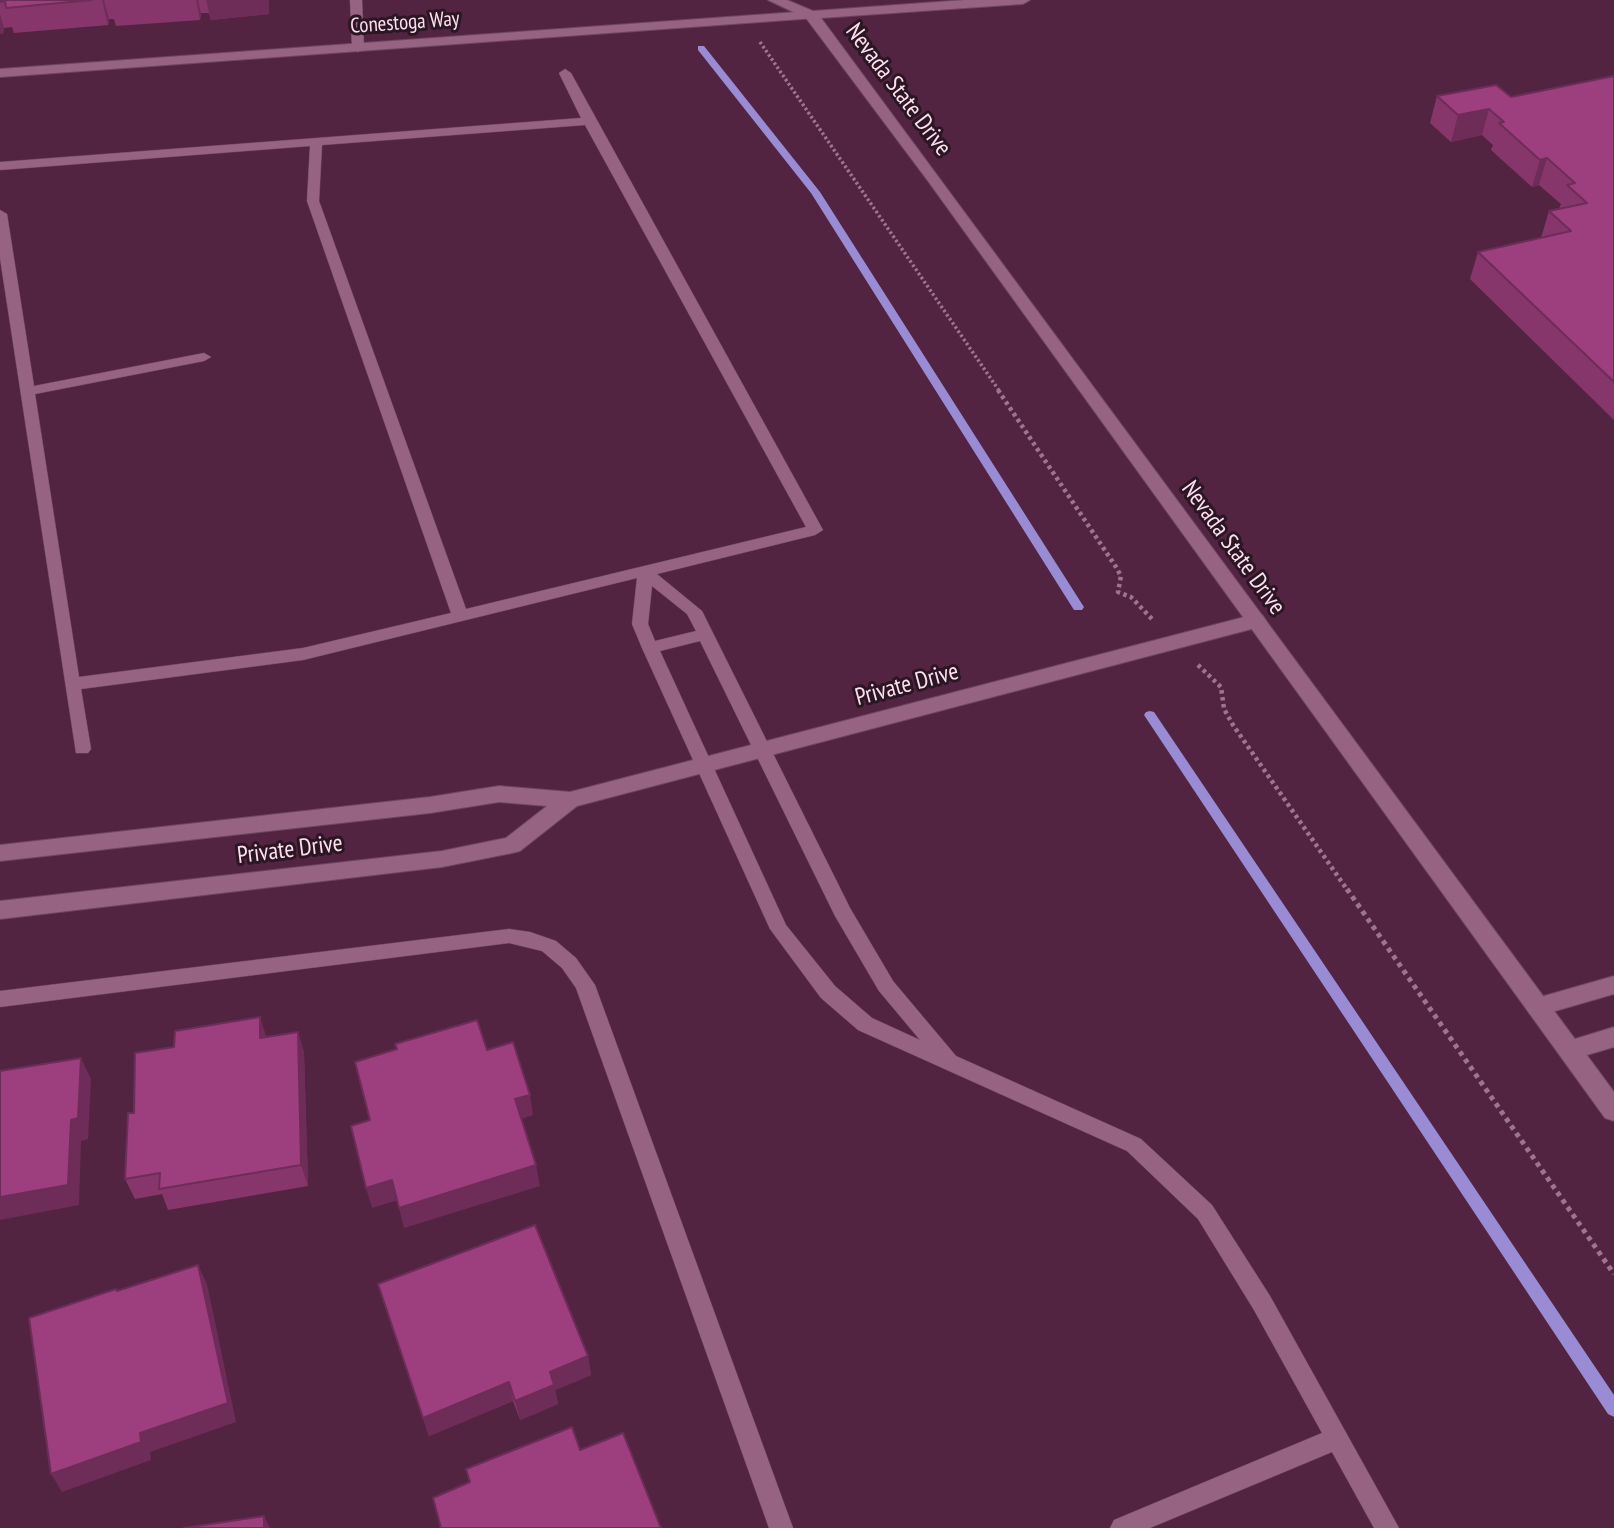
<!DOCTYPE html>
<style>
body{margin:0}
canvas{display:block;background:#522442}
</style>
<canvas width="1614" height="1528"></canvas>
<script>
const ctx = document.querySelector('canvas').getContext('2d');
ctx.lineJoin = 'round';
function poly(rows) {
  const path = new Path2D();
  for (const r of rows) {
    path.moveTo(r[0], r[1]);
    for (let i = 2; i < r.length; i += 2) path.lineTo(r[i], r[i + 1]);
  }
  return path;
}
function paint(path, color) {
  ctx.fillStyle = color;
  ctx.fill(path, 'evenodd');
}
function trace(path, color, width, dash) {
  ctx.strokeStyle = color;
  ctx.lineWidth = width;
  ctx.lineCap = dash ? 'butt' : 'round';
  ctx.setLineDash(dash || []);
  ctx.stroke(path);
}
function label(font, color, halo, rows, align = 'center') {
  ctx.font = font + ' "PT Sans Narrow",sans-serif';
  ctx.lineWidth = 6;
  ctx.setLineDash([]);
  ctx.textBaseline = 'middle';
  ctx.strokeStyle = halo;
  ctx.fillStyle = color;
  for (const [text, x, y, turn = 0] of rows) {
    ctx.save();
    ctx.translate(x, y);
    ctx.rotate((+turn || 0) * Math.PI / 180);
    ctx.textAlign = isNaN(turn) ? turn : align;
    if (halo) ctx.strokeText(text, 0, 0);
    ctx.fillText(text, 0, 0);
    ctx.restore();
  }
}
const stream = poly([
 [698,46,704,46,820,192,1082,604,1084,607,1082,610,1074,610,811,193,698,50,698,46],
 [1150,711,1154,712,1614,1395,1614,1417,1608,1414,1146,718,1144,715,1146,712,1150,711]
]);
const pathFar2 = poly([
 [760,42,1000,392]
]);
const pathFar1 = poly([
 [998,390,1116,567,1121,576,1118,592,1131,597,1152,619],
 [1198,665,1221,687,1224,709,1233,725,1348,891]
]);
const path = poly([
 [1347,889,1614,1274]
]);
const service = poly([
 [350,0,362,0,364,48,358,52,352,48,350,0],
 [565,69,571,73,823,530,815,535,657,574,702,611,850,908,893,981,956,1056,1141,1139,1212,1205,1270,1296,1399,1528,1374,1528,1332,1452,1150,1528,1110,1528,1114,1520,1322,1433,1254,1310,1198,1219,1127,1151,858,1030,821,998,770,929,642,648,632,624,637,578,303,660,81,689,91,749,88,753,76,753,0,258,0,210,7,214,34,386,204,353,211,357,204,361,35,394,79,677,303,648,451,613,307,201,310,146,0,170,0,162,581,118,559,73,565,69],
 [585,125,806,527,466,609,319,201,322,145,585,125],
 [652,586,687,614,696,631,655,641,648,624,652,586],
 [700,641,835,916,879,991,920,1040,872,1018,835,986,786,925,660,651,700,641],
 [509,929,530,932,556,941,576,958,595,985,793,1528,769,1528,576,988,562,968,542,951,509,943,0,1007,0,991,509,929]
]);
const minor = poly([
 [811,11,818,15,816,18,0,77,0,69,811,11],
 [1256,614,1263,616,1266,621,1263,626,577,806,520,851,512,853,442,867,0,919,0,901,442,851,506,838,547,806,499,802,430,813,0,861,0,845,430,797,499,786,570,792,1256,614],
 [1614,976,1614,994,1538,1016,1530,1014,1526,1007,1530,1000,1614,976],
 [1614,1027,1614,1047,1570,1060,1562,1057,1558,1050,1562,1043,1614,1027]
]);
const tertiary = poly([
 [768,0,787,0,813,11,965,0,1030,0,1023,4,821,18,1614,1092,1614,1121,1605,1118,928,181,806,18,768,0]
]);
const wall = poly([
 [0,0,269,0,269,14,211,20,209,13,201,13,200,20,116,26,114,19,109,19,108,25,14,33,12,27,4,28,3,34,0,34],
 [1614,76,1614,420,1470,279,1478,252,1541,238,1549,211,1559,209,1561,204,1539,185,1532,187,1491,150,1493,145,1482,135,1451,142,1430,123,1437,96,1511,97],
 [298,1032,304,1053,308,1186,168,1210,162,1194,135,1199,125,1179,134,1113,266,1037],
 [384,1304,588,1356,591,1375,555,1390,558,1404,520,1420,513,1401,429,1436]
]);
const shadedWall = poly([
 [102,0,104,0,109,19,108,25],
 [196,0,198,0,201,13,200,20],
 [206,0,269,0,269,14,211,20],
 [0,14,4,28,3,34,0,34],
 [1489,109,1482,135,1451,142,1458,115],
 [1547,158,1539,185,1532,187,1540,160],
 [260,1017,267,1039,260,1038],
 [298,1032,304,1053,308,1186,301,1165],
 [81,1058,91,1079,88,1139,81,1141,79,1205,0,1220,0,1197],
 [530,1095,533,1115,519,1120,515,1099],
 [536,1165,540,1186,404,1228,399,1208],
 [392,1180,398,1200,372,1208,366,1188],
 [198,1265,207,1284,236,1422,150,1452,151,1460,62,1492,51,1474,140,1433],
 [588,1356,591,1375,555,1390,558,1404,520,1420,515,1401,550,1372],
 [509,1382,513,1401,429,1436,423,1418],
 [264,1516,270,1528,264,1528]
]);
const building = poly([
 [0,0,92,0,6,8,5,1,0,2,0,0],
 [1614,76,1614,382,1478,252,1571,231,1549,211,1587,203,1567,185,1575,183,1547,158,1540,160,1499,123,1504,122,1489,109,1458,115,1437,96,1496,85,1511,97,1614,76],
 [260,1017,260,1038,298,1032,301,1165,159,1189,160,1173,125,1179,128,1113,134,1113,135,1053,174,1047,175,1031,260,1017],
 [477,1020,487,1050,513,1042,530,1095,515,1099,536,1165,399,1208,392,1180,366,1188,351,1126,370,1120,355,1062,397,1049,395,1044,477,1020],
 [81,1058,78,1118,71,1120,68,1185,0,1197,0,1071,81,1058],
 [535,1225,588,1356,550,1372,554,1385,515,1401,509,1382,423,1418,378,1284,535,1225],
 [198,1265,228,1403,140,1433,141,1442,51,1474,29,1318,116,1289,117,1291,198,1265],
 [572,1427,580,1450,623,1433,661,1528,441,1528,433,1498,470,1482,466,1469,572,1427],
 [264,1516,264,1528,184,1528,264,1516]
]);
const farStreetnames = [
 ["Conestoga Way",405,23,-4]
];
const streetNames = [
 ["Nevada State Drive",898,90,53],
 ["Nevada State Drive",1233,548,54],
 ["Private Drive",907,685,-15],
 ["Private Drive",290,850,-7]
];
paint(stream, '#998cd5');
trace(service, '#6e4660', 1);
trace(minor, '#6e4660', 2);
trace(tertiary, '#6e4660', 2);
trace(pathFar2, '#9d768e', 3.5, [2.5, 2.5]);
trace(pathFar1, '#9d768e', 4.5, [3.5, 3.5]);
trace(path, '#9d768e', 5, [4.5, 4.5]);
paint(service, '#976383');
paint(minor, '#976383');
paint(tertiary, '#976383');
paint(wall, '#87366c');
paint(shadedWall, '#6e2c58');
paint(building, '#9d3f7e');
trace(building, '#6e2c58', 2);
label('21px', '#fddff0', '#2b1623', farStreetnames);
label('24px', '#fddff0', '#2b1623', streetNames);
</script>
